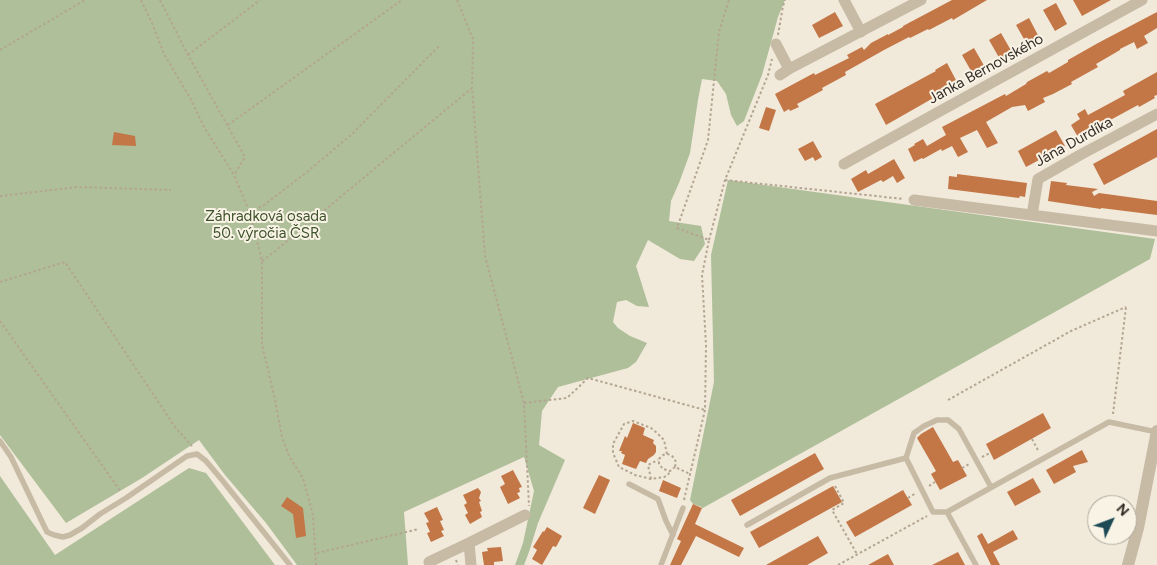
<!DOCTYPE html>
<meta charset="utf-8">
<style>
body{margin:0}
#map{position:relative;width:1157px;height:565px;overflow:hidden;background:#f1e9da;font-family:Figtree,sans-serif}
canvas{display:block}
.north{position:absolute;left:1087px;top:495px;width:50px;height:50px;box-sizing:border-box;background:#f9f3e6;border:1px solid #aba49a;border-radius:50%;rotate:47deg;font-size:14px;font-weight:700;line-height:20px;text-align:center;color:#352d27}
.north::after{content:'';display:block;margin:auto;width:18px;height:22px;background:#1e4a55;clip-path:polygon(50% 0,100% 100%,50% 72%,0 100%)}
</style>
<div id="map">
<canvas width="1157" height="565"></canvas>
<div class="north">N</div>
</div>
<script>
const ctx = document.querySelector('canvas').getContext('2d');
ctx.lineJoin = 'round';
function paint(path, color) {
  ctx.fillStyle = color;
  ctx.fill(path, 'evenodd');
}
function poly(rows) {
  const path = new Path2D();
  for (const r of rows) {
    path.moveTo(r[0], r[1]);
    for (let i = 2; i < r.length; i += 2) path.lineTo(r[i], r[i + 1]);
  }
  return path;
}
function trace(path, color, width, dash) {
  ctx.strokeStyle = color;
  ctx.lineWidth = width;
  ctx.lineCap = dash ? 'butt' : 'round';
  ctx.setLineDash(dash || []);
  ctx.stroke(path);
}
function label(font, color, halo, rows, align = 'center') {
  ctx.font = font + ' Figtree,sans-serif';
  ctx.lineWidth = 4;
  ctx.setLineDash([]);
  ctx.textBaseline = 'middle';
  ctx.strokeStyle = halo;
  ctx.fillStyle = color;
  for (const [text, x, y, turn = 0] of rows) {
    ctx.save();
    ctx.translate(x, y);
    ctx.rotate((+turn || 0) * Math.PI / 180);
    ctx.textAlign = isNaN(turn) ? turn : align;
    if (halo) ctx.strokeText(text, 0, 0);
    ctx.fillText(text, 0, 0);
    ctx.restore();
  }
}
const green = poly([
 [0,0,785,0,778,17,762,75,744,121,737,126,731,115,726,94,717,81,702,79,698,100,690,153,679,183,671,201,669,221,701,226,705,244,694,261,680,259,648,240,636,266,649,307,637,306,626,300,617,302,613,322,618,328,630,336,647,343,636,362,628,368,558,387,542,411,539,445,565,460,538,523,529,552,524,565,515,565,523,543,534,491,524,457,404,512,408,565,297,565,266,523,225,475,199,440,142,478,66,523,0,435],
 [728,180,1155,239,1150,259,701,509,702,507,693,504,690,500,714,382,711,255],
 [189,468,206,473,275,565,0,565,0,476,55,555]
]);
const building = poly([
 [952,0,987,0,953,20,952,18,929,30,928,29,910,38,909,37,884,50,845,72,846,75,822,88,823,90,797,104,799,107,790,111,789,109,784,112,775,94,814,73,815,75,849,58,847,55,862,47,864,50,871,43,888,34,888,35,903,27,903,26],
 [1073,0,1111,0,1082,16],
 [1056,3,1067,24,1055,31,1043,10],
 [835,12,843,26,819,38,812,25],
 [1157,12,1157,28,1144,36,1148,43,1137,49,1134,42,1120,49,1120,50,1096,64,1098,67,1071,82,1072,84,1053,94,1043,98,1045,102,1028,111,1025,105,1012,107,986,122,998,143,987,148,977,130,960,138,968,152,958,157,952,146,942,151,941,149,923,159,922,158,914,162,908,149,915,145,914,144,923,139,927,146,946,135,942,127,1005,94,1006,96,1026,84,1027,82,1047,71,1049,73,1068,62,1068,60,1098,43],
 [1029,18,1040,39,1028,46,1016,25],
 [1001,33,1013,54,1001,61,989,40],
 [974,48,986,69,974,76,962,55],
 [947,63,958,84,886,125,875,104,936,71,935,70],
 [1157,72,1157,95,1154,96,1155,98,1139,107,1138,105,1103,124,1102,122,1085,131,1086,133,1078,137,1071,125,1080,119,1077,114,1085,109,1088,115,1125,95,1123,91],
 [766,107,776,110,769,131,759,128],
 [1157,129,1157,157,1104,185,1093,164],
 [1056,130,1065,146,1026,167,1018,151],
 [114,132,135,136,136,146,112,145],
 [813,141,822,157,815,161,813,157,805,161,798,149],
 [894,159,905,178,897,183,893,176,883,182,881,180,858,192,851,179,866,170,868,174],
 [957,174,1027,183,1025,197,1020,196,1019,198,948,189,949,176,957,177],
 [1051,181,1067,183,1066,185,1098,189,1092,192,1094,196,1099,193,1157,201,1157,215,1101,208,1101,209,1048,201],
 [1043,413,1051,428,994,460,986,444],
 [633,423,645,428,643,435,654,440,653,443,656,446,656,452,654,455,648,459,646,463,640,461,636,469,622,464,625,455,621,453,622,451,619,451,625,436,627,438],
 [933,427,953,462,958,460,967,476,940,490,931,474,936,471,917,438,921,434],
 [1082,450,1088,462,1073,466,1076,472,1054,484,1046,470],
 [815,453,824,469,740,516,731,500],
 [513,470,522,487,519,488,520,492,517,493,520,498,508,504,500,487,505,484,501,476],
 [599,475,610,480,595,514,583,508],
 [1033,478,1041,492,1015,506,1007,492],
 [663,480,681,488,677,498,659,491],
 [833,486,842,502,759,548,750,532],
 [478,488,481,492,479,498,481,501,479,502,482,511,480,512,482,517,470,524,465,515,468,513,464,505,467,503,463,495],
 [903,490,912,505,855,537,846,522],
 [287,497,303,508,306,536,296,538,293,514,281,506],
 [693,504,702,508,695,524,744,548,739,557,696,536,681,565,670,565,681,541,677,539],
 [437,507,443,520,440,521,444,530,441,531,444,536,431,542,427,533,430,532,426,523,429,522,424,513],
 [547,527,562,536,556,547,553,546,542,565,532,559,537,550,533,547,543,531,544,532],
 [1013,530,1018,539,993,552,1000,565,991,565,977,536,982,533,988,544],
 [818,536,828,553,807,565,766,565],
 [501,547,503,561,494,562,494,565,484,565,482,552,488,551,487,548],
 [958,552,965,565,932,565],
 [888,554,894,565,868,565]
]);
const path = poly([
 [141,0,152,23,164,54,190,98,204,127,234,175,250,213,262,261,262,345,274,395,282,437,289,456,303,478,313,515,316,565],
 [160,0,188,55,245,157,234,175],
 [457,0,473,39,472,88],
 [778,35,783,6,785,0],
 [0,50,85,0],
 [188,55,260,0],
 [228,125,402,0],
 [725,180,904,199],
 [0,196,78,187,171,190],
 [250,213,264,205,307,172,351,135,439,46],
 [709,240,725,180,768,75,772,59],
 [262,261,274,252,472,88,485,256,524,403,529,506],
 [0,282,65,262,175,427,192,446],
 [0,321,121,492],
 [948,400,1071,331,1126,307],
 [524,403,567,398,588,378,705,410],
 [1113,414,1126,307],
 [1032,439,1039,452],
 [667,454,664,440,657,433,651,428,633,421,624,424,613,444,613,453,619,467,635,475,651,479,664,477,668,475,670,471],
 [982,457,990,453],
 [675,467,670,471,663,469,659,464,659,459,663,455,667,454,671,455,674,458,676,462,675,467,690,474],
 [962,468,969,464],
 [651,479,648,465,658,460],
 [835,486,844,503,832,510,857,554],
 [929,486,935,482],
 [908,498,916,493],
 [684,500,705,410,706,345,702,275,709,240,677,228,708,140,719,32,729,0],
 [317,553,419,529],
 [456,560,458,565],
 [838,565,927,516]
]);
const service = poly([
 [0,441,11,457,47,532,54,535,63,537,70,535,82,528,100,514,126,498,187,456,197,454,206,461,222,480,290,565],
 [906,458,914,433,924,426,937,420,948,420,959,429,991,487],
 [629,484,658,499,666,521,673,535],
 [747,525,830,478,906,458,933,512,947,512],
 [661,565,683,508],
 [976,565,947,512,1109,422,1157,432]
]);
const minor = poly([
 [844,0,861,32],
 [776,44,789,69],
 [780,75,789,69,921,0],
 [844,164,1142,0],
 [914,200,1157,231],
 [1032,215,1038,179,1080,155,1157,114],
 [429,562,469,543],
 [471,565,469,543,525,515]
]);
const tertiary = poly([
 [1128,565,1138,528,1157,431]
]);
const streetNames = [
 ["Janka Bernovského",986,69,-29],
 ["Jána Durdíka",1074,142,-29]
];
const parkNames = [
 ["Záhradková osada",266,217],
 ["50. výročia ČSR",266,234]
];
paint(green, '#aebf9a');
paint(building, '#c37646');
trace(path, '#b4a591', 2, [2.5, 2.5]);
trace(service, '#c8bba6', 5.5);
trace(minor, '#c8bba6', 11);
trace(tertiary, '#c8bba6', 12);
label('15px', '#352d27', '#f9f3e6', streetNames);
label('15px', '#3e522b', '#f9f3e6', parkNames);
</script>
